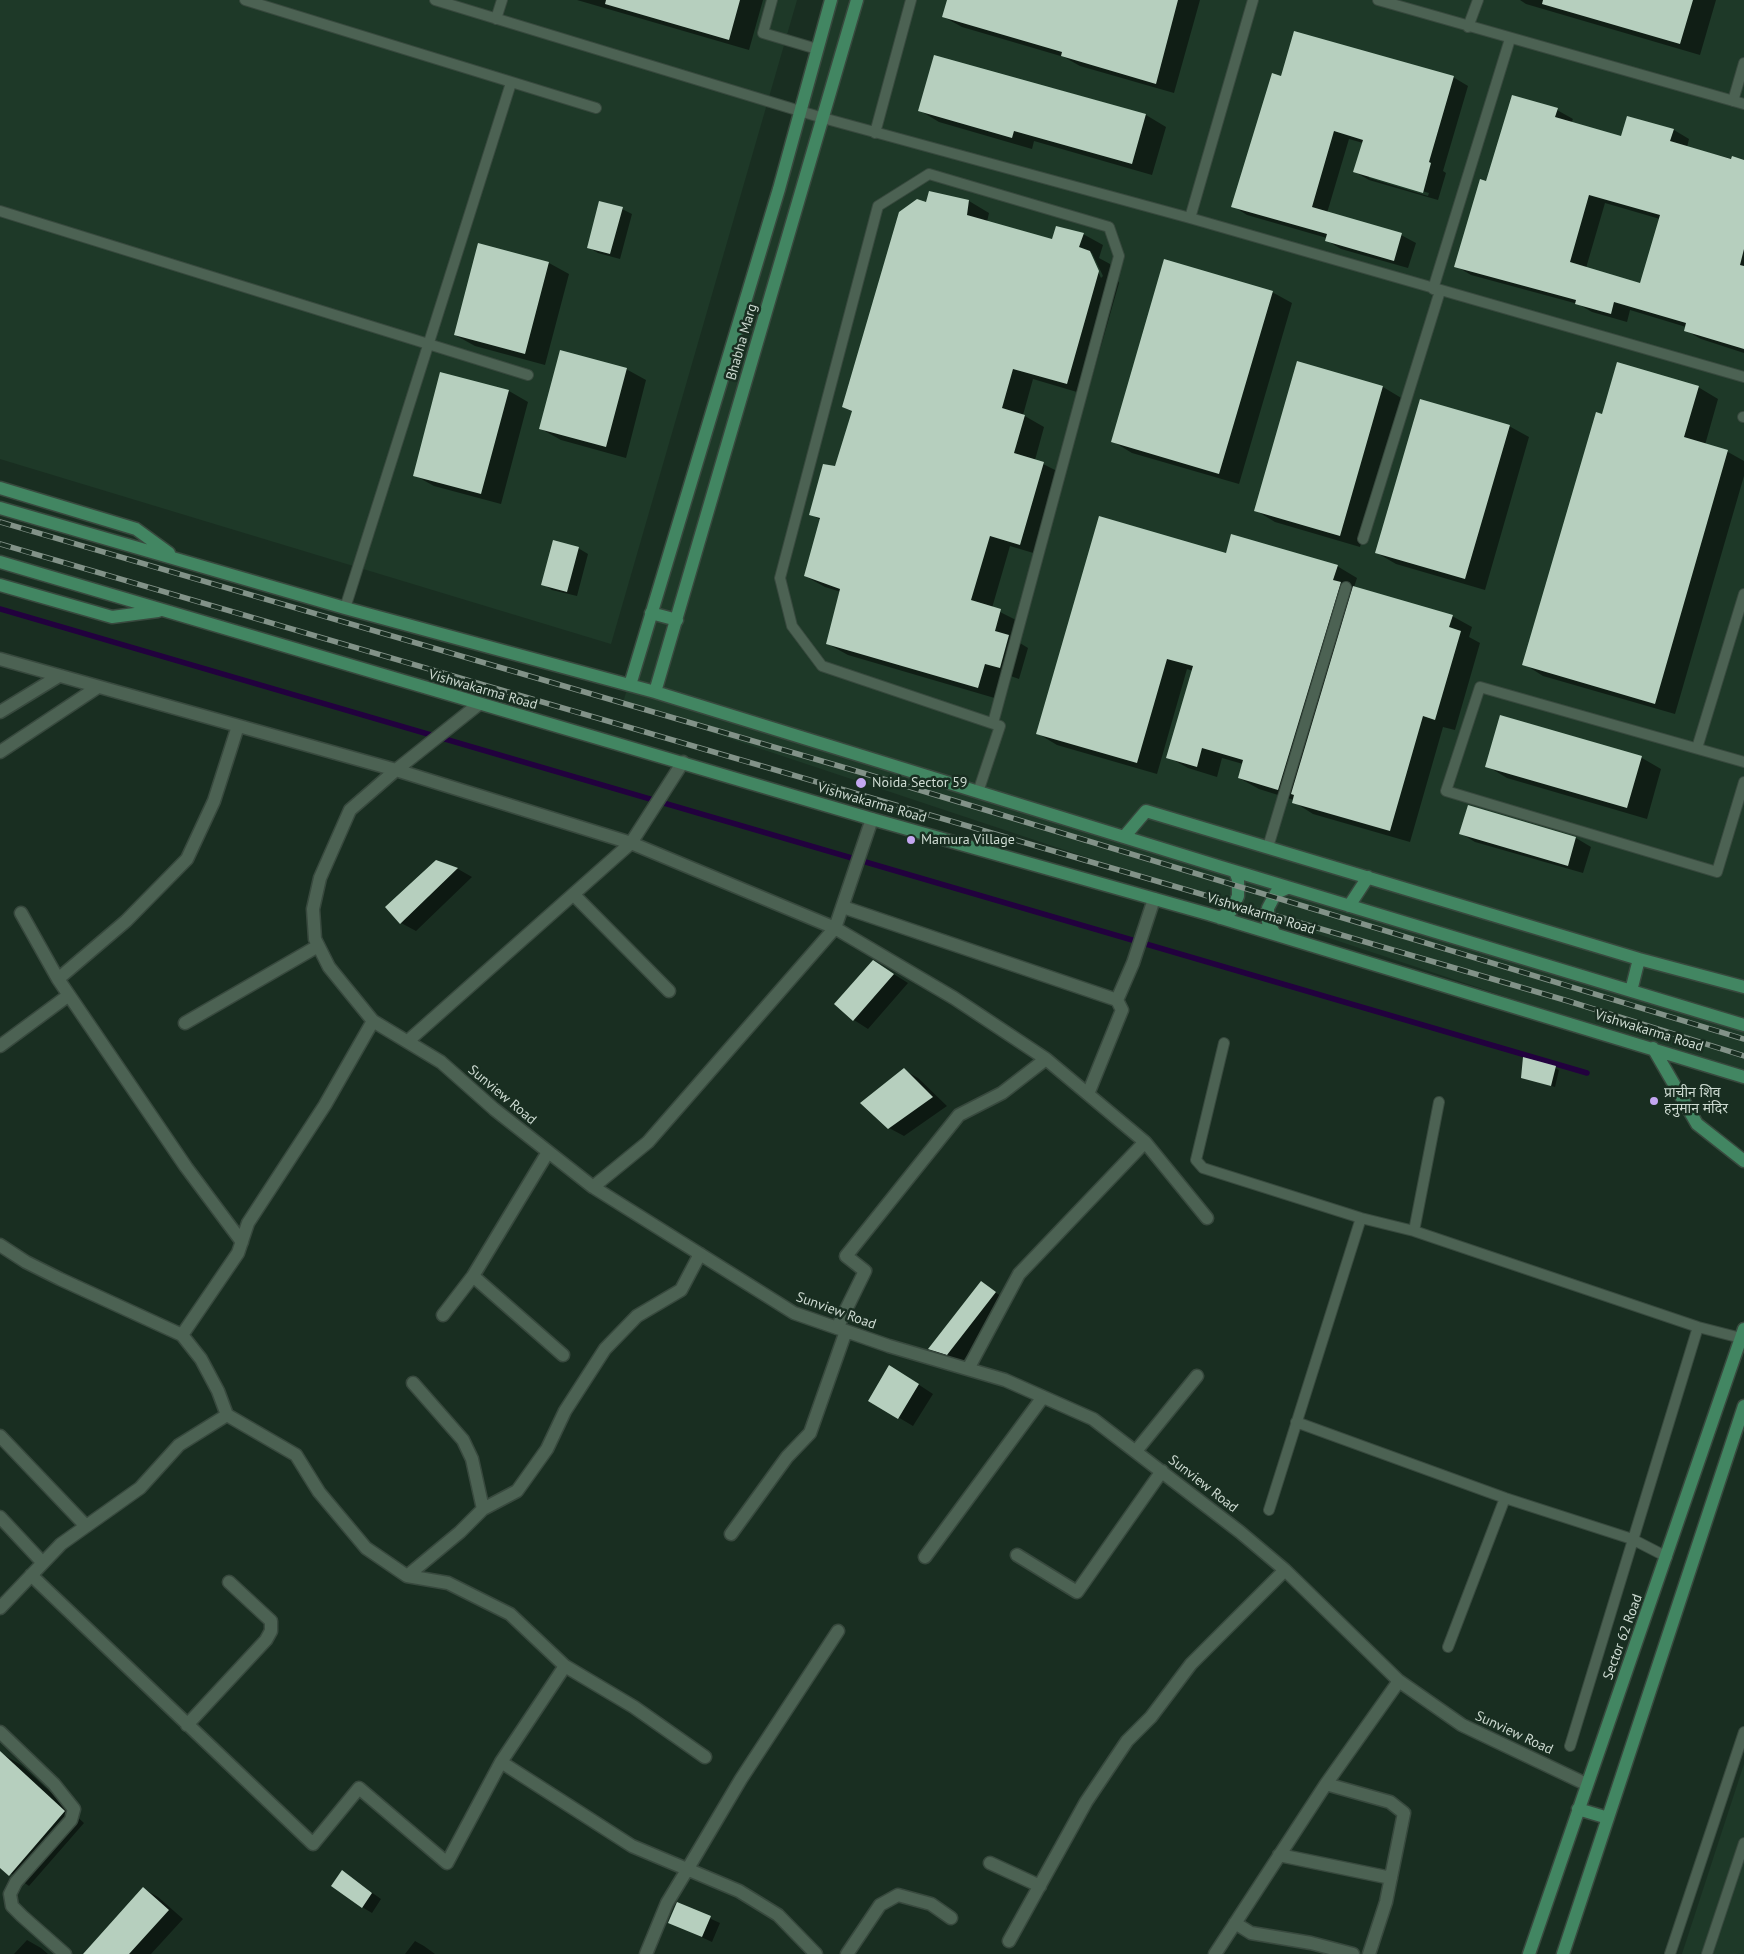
<!DOCTYPE html>
<meta charset="utf-8">
<style>
body{margin:0}
canvas{display:block;background:#192e21}
</style>
<canvas width="1744" height="1954"></canvas>
<script>
const ctx = document.querySelector('canvas').getContext('2d');
ctx.lineJoin = 'round';
function paint(path, color) {
  ctx.fillStyle = color;
  ctx.fill(path, 'evenodd');
}
function poly(rows) {
  const path = new Path2D();
  for (const r of rows) {
    path.moveTo(r[0], r[1]);
    for (let i = 2; i < r.length; i += 2) path.lineTo(r[i], r[i + 1]);
  }
  return path;
}
function trace(path, color, width, dash) {
  ctx.strokeStyle = color;
  ctx.lineWidth = width;
  ctx.lineCap = dash ? 'butt' : 'round';
  ctx.setLineDash(dash || []);
  ctx.stroke(path);
}
function label(font, color, halo, rows, align = 'center') {
  ctx.font = font + ' "PT Sans","Noto Sans Devanagari",sans-serif';
  ctx.lineWidth = 5;
  ctx.setLineDash([]);
  ctx.textBaseline = 'middle';
  ctx.strokeStyle = halo;
  ctx.fillStyle = color;
  for (const [text, x, y, turn = 0] of rows) {
    ctx.save();
    ctx.translate(x, y);
    ctx.rotate((+turn || 0) * Math.PI / 180);
    ctx.textAlign = isNaN(turn) ? turn : align;
    if (halo) ctx.strokeText(text, 0, 0);
    ctx.fillText(text, 0, 0);
    ctx.restore();
  }
}
const built = poly([
 [0,0,797,0,611,644,0,459],
 [829,0,1744,0,1744,1076,623,703],
 [1744,1764,1744,1954,1682,1954]
]);
const shadow = poly([
 [577,0,763,0,749,50],
 [949,0,1200,0,1174,93,1080,66,1064,57,962,27,944,17],
 [1520,0,1716,0,1700,55,1526,4],
 [1453,77,1468,86,1443,171,1446,173,1438,200,1369,180,1355,172,1363,143,1349,139,1327,213,1401,235,1416,243,1408,268,1341,249,1326,240,1327,238,1247,215,1233,206,1282,78],
 [1369,176,1429,193,1428,196,1369,178],
 [1052,88,1146,115,1166,127,1152,175,1034,141,1032,149,939,122,919,110,1051,91],
 [1557,110,1573,119,1571,123,1622,138,1674,130,1689,139,1687,147,1744,162,1744,353,1701,339,1685,330,1686,327,1630,310,1627,322,1592,312,1578,304,1471,275,1456,266,1487,182],
 [1605,203,1660,219,1641,284,1586,268],
 [969,201,989,213,987,222,1053,241,1083,234,1103,245,1099,258,1110,264,1119,283,1087,395,1033,379,1023,415,1044,427,1035,460,1063,474,1040,555,1010,546,992,608,1020,622,1015,640,1028,648,1019,679,1005,674,998,699,848,655,828,644,841,592,825,587,805,576,821,520,810,514,836,468,853,412,843,407,927,203],
 [1089,253,1092,253,1103,276,1101,278],
 [622,209,632,214,620,259,598,253,588,247],
 [549,263,569,274,545,365,475,346,455,335],
 [1272,292,1292,303,1239,484,1132,453,1112,441],
 [1298,363,1383,387,1403,399,1360,547,1275,522,1255,510],
 [626,369,646,380,626,458,561,440,541,429],
 [1698,387,1718,399,1705,445,1728,452,1744,461,1744,476,1675,714,1543,676,1524,664,1603,415],
 [509,391,528,402,501,504,434,486,414,475],
 [1509,426,1529,437,1485,590,1396,564,1377,553],
 [578,548,588,554,577,596,552,590,543,584],
 [1227,554,1337,566,1357,578,1354,587,1452,616,1472,627,1469,637,1480,643,1455,730,1443,727,1410,842,1313,814,1294,802,1294,800,1259,789,1239,778,1243,764,1222,758,1217,777,1188,768,1168,757,1193,671,1187,669,1157,774,1057,745,1037,733],
 [1501,716,1642,758,1661,769,1647,819,1507,778,1487,766],
 [1468,806,1576,838,1591,847,1583,873,1475,842,1460,833],
 [436,862,458,869,472,877,416,931,401,923,386,907],
 [873,961,908,983,868,1029,854,1020,836,1004],
 [1555,1068,1559,1070,1555,1087,1523,1077],
 [904,1070,918,1078,947,1106,904,1136,889,1128],
 [981,1283,1010,1302,962,1362,944,1357,929,1348],
 [904,1375,933,1394,913,1426,869,1400],
 [1,1753,21,1765,84,1823,29,1886,0,1866],
 [343,1872,381,1899,372,1913,362,1907],
 [144,1889,158,1897,183,1919,151,1954,85,1954],
 [678,1904,720,1923,712,1942,669,1922],
 [27,1940,41,1948,48,1954,14,1954],
 [415,1941,424,1946,435,1954,405,1954]
]);
const stream = poly([
 [0,609,1587,1073]
]);
const building = poly([
 [606,0,740,0,729,40,605,4],
 [947,0,1178,0,1156,84,1061,56,1062,52,942,17],
 [1543,0,1693,0,1680,44,1542,4],
 [1294,31,1454,76,1429,162,1431,163,1423,193,1353,172,1363,140,1334,131,1312,207,1402,233,1394,261,1325,241,1327,234,1231,207,1272,73,1281,76],
 [934,55,1146,114,1132,164,1014,131,1012,138,918,111],
 [1512,95,1558,108,1555,117,1621,136,1627,116,1674,129,1670,141,1731,159,1732,156,1744,160,1744,249,1740,265,1744,266,1744,349,1684,331,1686,323,1614,302,1611,314,1575,304,1576,300,1454,267,1480,179,1486,181],
 [1589,195,1660,215,1640,283,1570,262],
 [929,191,969,200,967,215,1052,239,1056,226,1084,233,1079,247,1090,251,1099,271,1067,384,1013,369,1002,408,1025,415,1014,453,1044,462,1020,545,990,536,971,600,1001,609,995,631,1009,635,1000,668,985,664,978,688,826,644,840,589,804,576,820,518,809,515,823,464,835,466,852,411,842,407,899,212,917,199,926,202],
 [599,201,623,207,610,254,587,248],
 [478,243,549,262,525,354,454,335],
 [1164,259,1273,291,1219,474,1111,442],
 [560,350,627,368,606,447,539,429],
 [1297,361,1383,386,1340,536,1254,511],
 [1617,362,1699,386,1684,437,1728,450,1655,704,1522,665,1596,412,1602,414],
 [440,372,509,390,481,494,413,476],
 [1420,399,1510,425,1465,579,1375,553],
 [1099,516,1226,553,1231,534,1338,565,1333,580,1341,582,1278,790,1238,778,1243,760,1202,748,1197,767,1166,758,1193,666,1167,659,1137,763,1036,734],
 [553,540,579,547,567,592,541,585],
 [1353,586,1453,615,1449,627,1461,631,1435,720,1423,716,1390,831,1292,803,1294,795,1291,794],
 [1500,715,1642,756,1627,808,1485,767],
 [1468,805,1576,837,1568,866,1459,834],
 [436,860,458,868,400,924,385,907],
 [873,960,894,974,853,1021,834,1004],
 [1523,1057,1556,1066,1551,1086,1521,1078],
 [904,1068,933,1097,888,1129,860,1103],
 [981,1281,996,1292,947,1355,928,1349],
 [889,1365,919,1384,898,1419,868,1401],
 [0,1751,65,1811,9,1876,0,1868],
 [342,1870,372,1893,362,1908,331,1886],
 [143,1887,169,1910,129,1954,83,1954],
 [677,1902,711,1916,702,1937,668,1923]
]);
const lane = poly([
 [245,0,596,108],
 [435,0,823,118,1190,218,1744,377],
 [772,0,763,33,817,49],
 [1378,0,1744,104],
 [496,19,502,0],
 [1468,27,1478,0],
 [1733,101,1744,63],
 [875,133,911,0],
 [0,211,528,375],
 [1190,218,1253,0],
 [1433,289,1510,39],
 [1743,417,1744,417],
 [1363,539,1440,291],
 [345,608,511,83],
 [1697,748,1744,594],
 [1744,762,1480,687,1446,791,1717,872,1744,782],
 [978,792,1000,726,822,666,792,626,780,578,878,206,929,174,1109,227,1119,256,993,723],
 [1268,847,1346,587],
 [1224,1043,1196,1160,1203,1168,1361,1218,1414,1231,1698,1327,1741,1338],
 [1414,1231,1439,1102],
 [1296,1422,1505,1498,1632,1539,1667,1557],
 [1269,1510,1361,1218],
 [1448,1647,1505,1498],
 [1570,1746,1698,1327],
 [1670,1954,1744,1732],
 [1707,1954,1744,1843]
]);
const street = poly([
 [0,659,396,770,631,843,835,928,954,998,1046,1059,1145,1142,1207,1218],
 [479,704,396,770,350,810,320,878,313,909,315,939,329,967,373,1021,441,1062,494,1109,593,1187,794,1313,889,1346,1005,1380,1093,1419,1240,1532,1285,1570,1399,1681,1462,1725,1586,1784],
 [0,712,59,676],
 [0,752,98,687],
 [574,895,669,991],
 [843,907,1117,1000,1133,963,1154,899],
 [21,913,58,979,186,1167,242,1242],
 [58,979,126,921,187,859,214,801,238,726],
 [185,1023,318,946],
 [408,1041,631,843,683,762],
 [0,1046,69,995],
 [1088,1094,1122,1010,1117,1000],
 [593,1187,648,1142,835,928,872,819],
 [0,1245,26,1262,60,1279,182,1335,201,1359,218,1391,227,1415,296,1455,319,1492,366,1548,407,1576,448,1583,510,1614,565,1666,634,1707,705,1757],
 [473,1276,563,1355],
 [443,1315,473,1276,548,1152],
 [837,1328,865,1271,846,1256,959,1115,1002,1093,1046,1059],
 [182,1335,238,1253,248,1223,325,1105,373,1021],
 [968,1369,1019,1274,1145,1142],
 [413,1383,463,1440,472,1459,483,1509],
 [0,1436,86,1526],
 [1136,1451,1197,1376],
 [0,1517,43,1563],
 [731,1534,787,1457,810,1433,846,1331],
 [1017,1555,1077,1592,1162,1471],
 [925,1557,1043,1397],
 [31,1575,313,1844,359,1788,447,1863,501,1762,565,1666],
 [407,1576,460,1532,483,1509,517,1491,547,1449,565,1411,605,1349,637,1316,681,1290,700,1254],
 [0,1608,61,1544,140,1488,179,1445,227,1415],
 [187,1725,266,1640,271,1631,271,1621,229,1582],
 [0,1732,54,1784,74,1809,71,1820,16,1882,10,1894,12,1906,22,1916,65,1954],
 [501,1762,632,1846,739,1891,778,1915,816,1954],
 [1326,1784,1390,1802,1404,1813,1386,1902,1369,1954],
 [1279,1855,1391,1878],
 [990,1863,1040,1886],
 [1235,1923,1251,1933,1311,1943,1353,1954],
 [1009,1941,1086,1802,1127,1741,1151,1717,1191,1664,1285,1570],
 [646,1954,667,1903,687,1870,741,1779,838,1631],
 [847,1954,880,1905,898,1895,931,1904,951,1918],
 [1215,1954,1326,1784,1399,1681]
]);
const secondary = poly([
 [0,488,136,529,169,553],
 [0,508,345,608,655,692,1221,867,1744,1025],
 [0,562,872,819,1208,914,1744,1077],
 [0,585,112,617,158,611],
 [651,613,677,620],
 [630,685,779,189,831,0],
 [655,692,857,0],
 [1124,837,1146,811,1639,959,1744,987],
 [1349,906,1368,877],
 [1220,918,1231,911,1238,896,1238,879,1235,872],
 [1275,934,1268,922,1268,908,1276,893,1287,888],
 [1631,991,1639,959],
 [1653,1048,1697,1124,1744,1161],
 [1578,1809,1608,1818],
 [1529,1954,1744,1329],
 [1563,1954,1744,1406]
]);
const rail = poly([
 [0,522,863,773,1744,1039],
 [0,544,1568,1001,1744,1056]
]);
const markers = [
 [861,783,6,"#c4a7f1"],
 [911,840,5,"#c4a7f1"],
 [1654,1101,5,"#c4a7f1"]
];
const streetNames = [
 ["Bhabha Marg",742,342,-74],
 ["Vishwakarma Road",483,690,16],
 ["Vishwakarma Road",872,803,16],
 ["Vishwakarma Road",1261,914,17],
 ["Vishwakarma Road",1649,1031,17],
 ["Sunview Road",502,1095,40],
 ["Sunview Road",836,1311,20],
 ["Sunview Road",1203,1484,38],
 ["Sector 62 Road",1623,1637,-70],
 ["Sunview Road",1514,1733,25]
];
const poiNames = [
 ["Noida Sector 59",872,783],
 ["Mamura Village",921,840],
 ["प्राचीन शिव",1664,1093],
 ["हनुमान मंदिर",1664,1109]
];
paint(built, '#1e3928');
paint(shadow, '#0007');
trace(stream, '#22013e', 5.5);
paint(building, '#b6cfbe');
trace(lane, '#38493e', 12);
trace(street, '#38493e', 15);
trace(secondary, '#38493e', 15);
trace(lane, '#4c6253', 10);
trace(street, '#4c6253', 12);
trace(secondary, '#428662', 12);
trace(rail, '#829288', 5.5);
trace(rail, '#192e21', 4, [11]);
for (const [x, y, r, color] of markers) {
  const dot = new Path2D();
  dot.arc(x, y, r, 0, 2 * Math.PI);
  ctx.fillStyle = color;
  ctx.fill(dot);
  trace(dot, '#192e21', 2);
}
label('14px', '#cedbd2', '#192e21', streetNames);
label('14px', '#cedbd2', '#192e21', poiNames, 'left');
</script>
